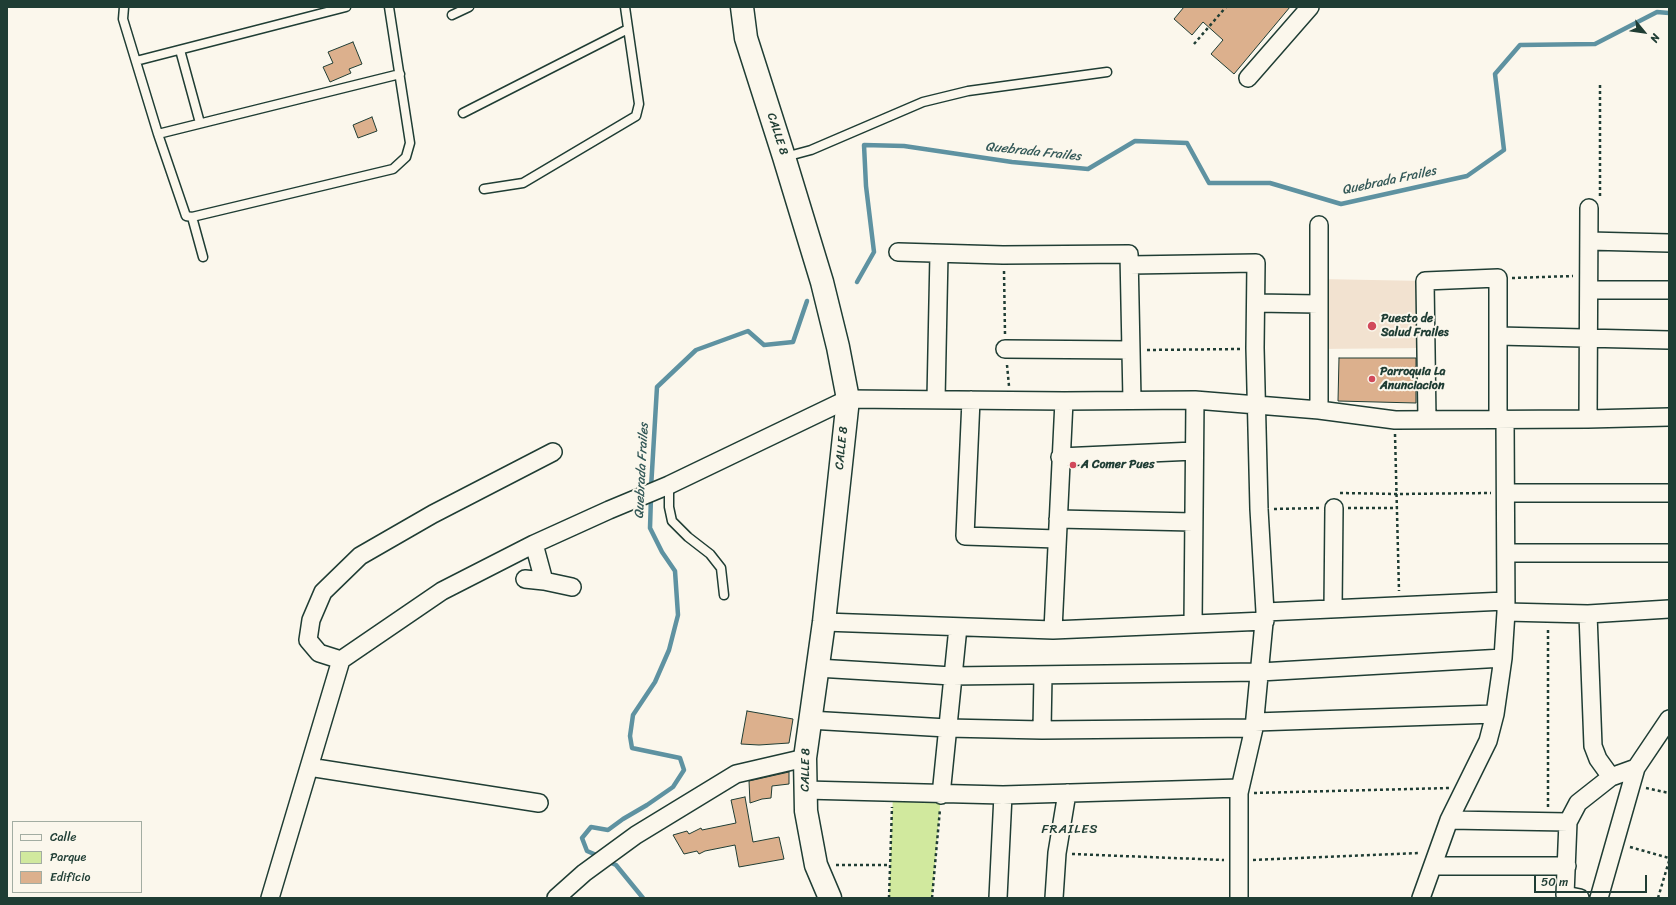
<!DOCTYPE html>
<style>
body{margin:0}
#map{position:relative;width:1676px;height:905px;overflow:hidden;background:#fbf7ec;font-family:Sriracha,sans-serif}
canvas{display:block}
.frame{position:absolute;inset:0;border:8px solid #1f3d34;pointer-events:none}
.legend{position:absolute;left:12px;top:821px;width:130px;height:72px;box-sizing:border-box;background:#fbf7ec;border:1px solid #a3ada2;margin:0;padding:5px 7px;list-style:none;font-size:12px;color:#1f3d34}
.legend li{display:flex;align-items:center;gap:8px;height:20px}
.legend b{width:20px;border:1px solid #a3ada2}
.north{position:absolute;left:1624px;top:12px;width:40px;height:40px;-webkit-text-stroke:3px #fbf7ec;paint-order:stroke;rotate:119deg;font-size:11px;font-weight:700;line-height:16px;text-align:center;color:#1f3d34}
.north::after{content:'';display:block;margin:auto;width:14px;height:18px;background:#1f3d34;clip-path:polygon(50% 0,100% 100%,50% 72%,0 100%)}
.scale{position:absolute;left:1534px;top:875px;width:113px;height:18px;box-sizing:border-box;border:2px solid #1f3d34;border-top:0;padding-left:5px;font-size:12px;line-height:14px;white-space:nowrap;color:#1f3d34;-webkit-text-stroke:3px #fbf7ec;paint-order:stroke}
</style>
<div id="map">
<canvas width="1676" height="905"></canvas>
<div class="frame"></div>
<ul class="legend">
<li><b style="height:5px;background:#fbf7ec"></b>Calle</li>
<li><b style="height:11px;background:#d1e99e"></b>Parque</li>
<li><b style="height:11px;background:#dcb08d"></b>Edificio</li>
</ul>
<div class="north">N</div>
<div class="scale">50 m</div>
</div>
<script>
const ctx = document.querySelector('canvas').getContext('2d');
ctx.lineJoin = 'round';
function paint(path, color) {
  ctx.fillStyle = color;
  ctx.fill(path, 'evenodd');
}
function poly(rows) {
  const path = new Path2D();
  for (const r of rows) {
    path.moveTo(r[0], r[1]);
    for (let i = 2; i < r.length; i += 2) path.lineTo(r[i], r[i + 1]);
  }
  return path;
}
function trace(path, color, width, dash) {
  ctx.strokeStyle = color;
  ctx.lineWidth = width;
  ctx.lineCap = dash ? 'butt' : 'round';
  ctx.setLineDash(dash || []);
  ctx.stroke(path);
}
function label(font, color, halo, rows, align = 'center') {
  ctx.font = font + ' Sriracha,sans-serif';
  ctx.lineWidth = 4;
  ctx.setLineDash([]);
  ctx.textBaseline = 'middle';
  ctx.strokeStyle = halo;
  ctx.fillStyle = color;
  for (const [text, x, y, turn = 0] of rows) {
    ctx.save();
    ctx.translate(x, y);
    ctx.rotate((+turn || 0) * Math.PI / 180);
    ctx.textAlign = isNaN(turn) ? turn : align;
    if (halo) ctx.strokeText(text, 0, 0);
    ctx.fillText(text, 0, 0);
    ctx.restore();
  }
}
const built = poly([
 [1319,279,1425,281,1426,348,1318,349]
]);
const green = poly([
 [893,793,941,795,932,898,889,898]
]);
const stream = poly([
 [857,282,874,252,866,186,864,145,904,146,1012,162,1088,169,1135,141,1187,143,1209,183,1270,183,1341,204,1467,176,1504,150,1495,74,1520,45,1595,44,1657,12,1669,13],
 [651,488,657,387,696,350,748,331,764,345,793,342,807,301],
 [601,857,587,851,582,838,591,827,608,830,623,819,647,805,673,787,684,770,680,758,632,748,630,736,633,715,655,682,669,650,678,615,675,571,662,552,650,528,651,497],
 [607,861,616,865,643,898]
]);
const building = poly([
 [1184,7,1290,7,1234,74,1211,54,1223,40,1203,22,1192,35,1174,19,1184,7],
 [353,42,362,64,349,69,351,73,330,82,323,67,333,63,328,52,353,42],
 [372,117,377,131,358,138,353,125,372,117],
 [1339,358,1416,358,1416,403,1338,401,1339,358],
 [747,711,793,719,789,743,759,745,741,744,747,711],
 [789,772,789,784,772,786,771,798,762,799,750,803,749,781,789,772],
 [745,797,753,842,779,837,784,859,739,867,735,845,705,851,699,854,697,851,684,854,673,835,687,831,689,834,701,828,702,830,736,823,731,800,745,797]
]);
const path = poly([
 [1194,44,1226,7],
 [1600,196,1600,84],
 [1004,271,1005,334],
 [1512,278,1573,276],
 [1147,350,1240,349],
 [1007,365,1009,386],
 [1395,434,1399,591],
 [1340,493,1398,494,1491,493],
 [1348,508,1398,508],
 [1274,509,1319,508],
 [1646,788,1669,793],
 [1254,793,1449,788],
 [1548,807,1548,628],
 [1630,847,1669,858],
 [1072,854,1224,860],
 [1253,860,1420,853],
 [836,865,890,865],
 [889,898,892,807],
 [932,898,940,809],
 [1658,898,1669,861]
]);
const lane = poly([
 [124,7,123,19,158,134,186,216,192,217,393,169,406,157,410,143,389,7],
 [452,15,469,7],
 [180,50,200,123],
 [136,61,346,7],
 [463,113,628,29],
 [158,134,400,74],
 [785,157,811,150,923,102,968,91,1107,72],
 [484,189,523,183,636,116,639,104,625,7],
 [192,217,203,257],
 [669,485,669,507,672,521,688,537,710,554,721,568,724,595]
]);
const street = poly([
 [1248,78,1310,7],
 [1589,241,1669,243],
 [898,252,1003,255,1129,254,1132,400],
 [1130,265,1256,263,1255,348,1259,509,1265,612,1254,728,1239,793,1239,898],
 [1589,290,1669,290],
 [1256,303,1318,304],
 [1498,336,1669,340],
 [1005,349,1130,350],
 [936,399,939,254],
 [971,400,965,536,1057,539],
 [1319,410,1319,225],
 [1588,419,1589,208],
 [1427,420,1425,281,1498,278,1498,419],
 [1060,457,1194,451],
 [1506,493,1669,493],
 [1058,519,1193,522],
 [534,544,544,581,572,587],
 [1506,553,1669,553],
 [525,579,544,581],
 [1333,609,1334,508],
 [1265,612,1505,601],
 [1506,612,1588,614,1669,609],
 [1588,614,1593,746,1598,759,1611,777],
 [824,622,1053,630,1265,621],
 [1193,624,1195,400],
 [1053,630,1064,401],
 [341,660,319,653,308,640,311,620,323,592,360,556,433,514,553,452],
 [817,668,952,676,1260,672,1503,658],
 [809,720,947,728,1042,730,1254,728],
 [1255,722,1495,714],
 [1042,730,1043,675],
 [309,767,539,803],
 [805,790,1003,795,1240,788],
 [941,795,958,627],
 [1449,820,1568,822],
 [1433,866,1567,866],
 [270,898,341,660,442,591,534,544,609,510,669,485,848,399,1064,401,1195,400,1319,410,1395,420,1588,419,1669,417],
 [556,898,584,873,636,835,736,774,805,758],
 [998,898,1003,795],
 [1054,898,1057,853,1067,793],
 [1421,898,1449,820,1488,741,1495,714,1503,658,1506,612,1505,419],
 [1580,898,1565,895,1568,822,1578,803,1611,777,1636,768],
 [1599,898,1636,768,1669,719]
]);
const secondary = poly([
 [742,7,746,38,784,157,822,282,838,347,848,399,824,622,805,758,806,811,816,865,830,898]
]);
const markers = [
 [1372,326,5,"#d1495b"],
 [1372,379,4,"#d1495b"],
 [1073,465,4,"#d1495b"]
];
const streetNames = [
 ["CALLE 8",777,134,72],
 ["CALLE 8",842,448,-84],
 ["CALLE 8",806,770,-89]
];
const poiNames = [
 ["Puesto de",1381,319],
 ["Salud Frailes",1381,333],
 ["Parroquia La",1380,372],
 ["Anunciacion",1380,386],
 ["A Comer Pues",1081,465]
];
const waterNames = [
 ["Quebrada Frailes",1033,152,6],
 ["Quebrada Frailes",1389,181,-12],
 ["Quebrada Frailes",642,471,-87]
];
const neighbourhoodNames = [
 ["FRAILES",1070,830]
];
paint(built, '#f2e2d0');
paint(green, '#d1e99e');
trace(stream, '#5e92a1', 4.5);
paint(building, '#dcb08d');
trace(building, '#1f3d34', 1);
trace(lane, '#1f3d34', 11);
trace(street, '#1f3d34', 20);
trace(secondary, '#1f3d34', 25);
trace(path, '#1f3d34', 2.5, [3, 3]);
trace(lane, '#fbf7ec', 8);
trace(street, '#fbf7ec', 17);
trace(secondary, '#fbf7ec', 22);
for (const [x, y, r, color] of markers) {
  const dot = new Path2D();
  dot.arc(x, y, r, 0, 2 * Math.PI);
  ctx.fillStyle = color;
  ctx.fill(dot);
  trace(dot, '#fbf7ec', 1.5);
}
label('12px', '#1f3d34', '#fbf7ec', streetNames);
label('bold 12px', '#1f3d34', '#fbf7ec', poiNames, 'left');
label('italic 13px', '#345958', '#fbf7ec', waterNames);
ctx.letterSpacing = '1px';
label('13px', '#1f3d34', '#fbf7ec', neighbourhoodNames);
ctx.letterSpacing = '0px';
</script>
